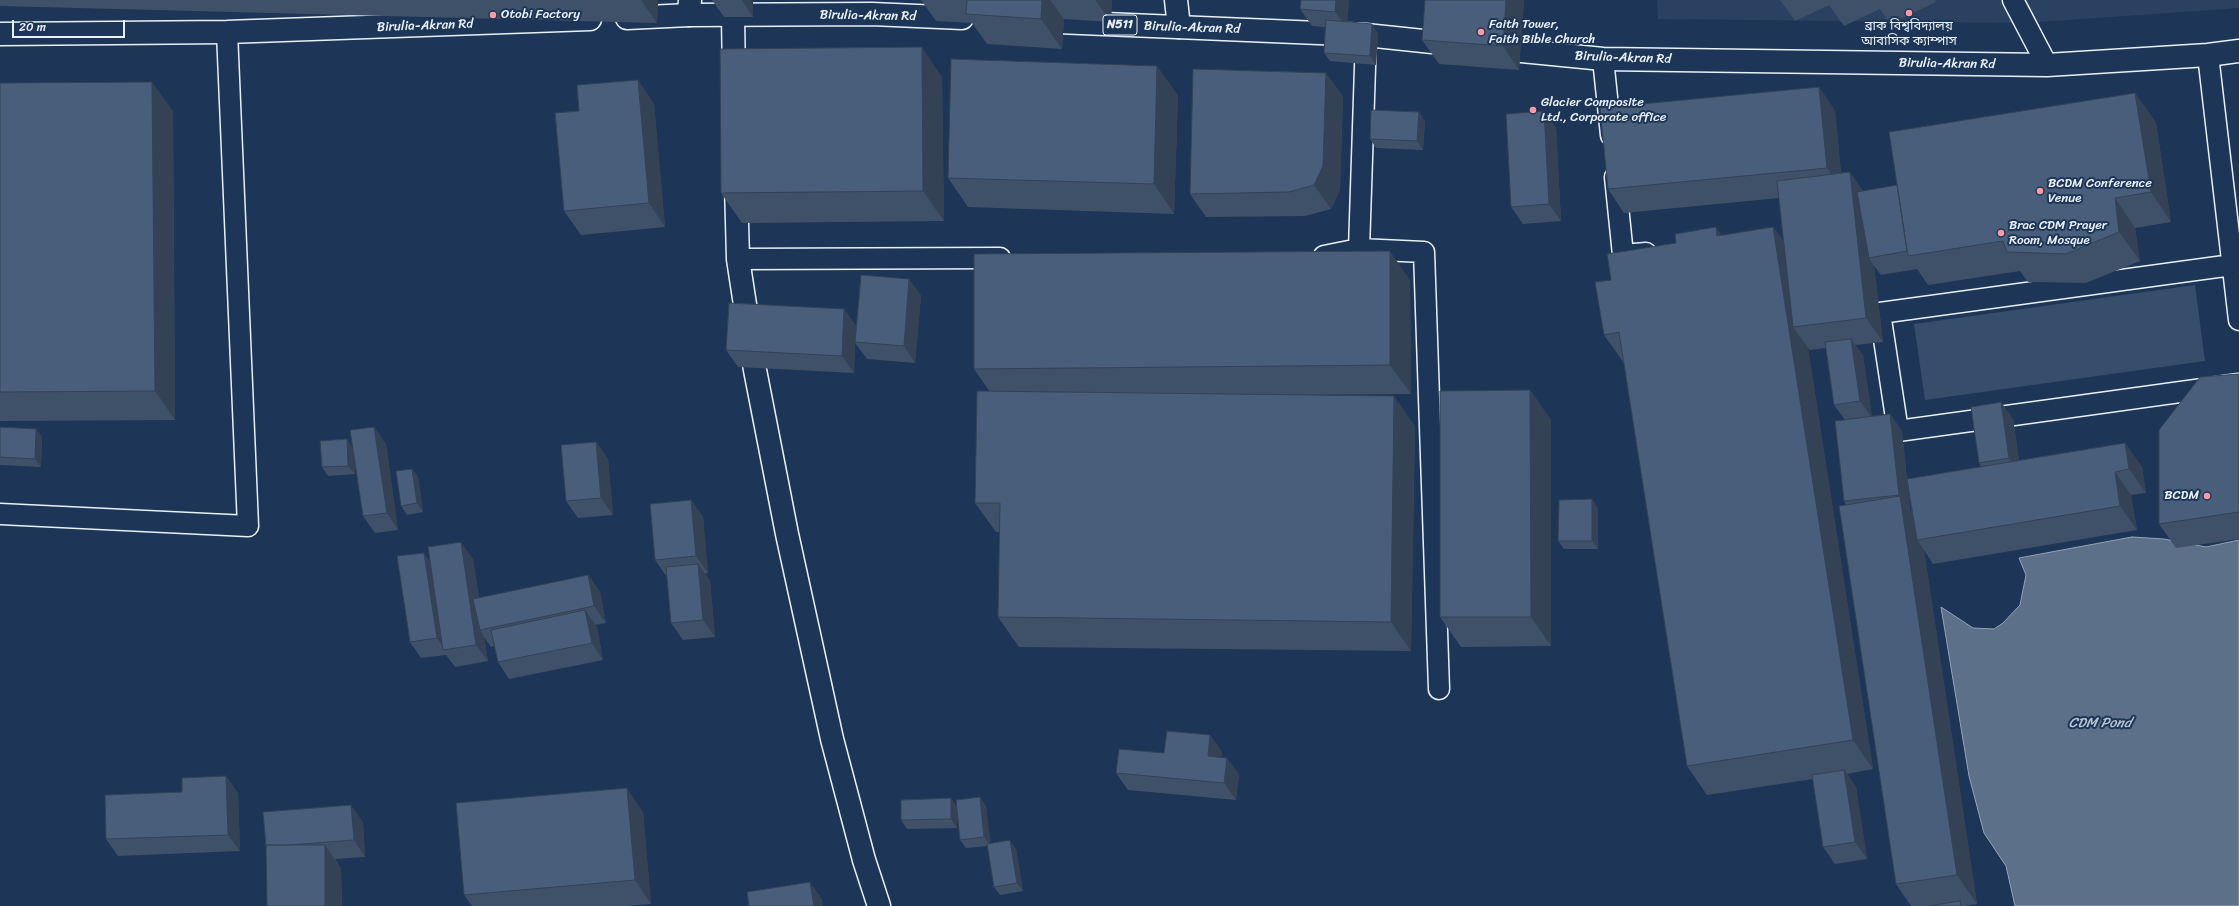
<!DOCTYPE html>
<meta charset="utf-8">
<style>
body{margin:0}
#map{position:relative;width:2239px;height:906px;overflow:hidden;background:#1d3557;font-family:Sriracha,sans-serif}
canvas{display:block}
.scale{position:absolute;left:12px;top:20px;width:113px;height:18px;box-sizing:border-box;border:2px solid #e8f1f8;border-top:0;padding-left:5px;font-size:12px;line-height:14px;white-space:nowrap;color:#e8f1f8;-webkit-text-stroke:3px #1d3557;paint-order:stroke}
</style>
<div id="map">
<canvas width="2239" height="906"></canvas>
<div class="scale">20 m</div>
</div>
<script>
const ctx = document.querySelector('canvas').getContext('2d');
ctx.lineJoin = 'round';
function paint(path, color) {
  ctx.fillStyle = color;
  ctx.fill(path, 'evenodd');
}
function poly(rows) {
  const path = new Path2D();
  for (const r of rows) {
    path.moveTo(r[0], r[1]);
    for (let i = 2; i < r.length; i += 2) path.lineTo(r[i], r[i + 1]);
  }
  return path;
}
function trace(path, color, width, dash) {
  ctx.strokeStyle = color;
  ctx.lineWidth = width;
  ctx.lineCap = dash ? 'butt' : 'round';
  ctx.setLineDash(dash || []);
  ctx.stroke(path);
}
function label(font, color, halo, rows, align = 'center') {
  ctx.font = font + ' Sriracha,"Noto Sans Bengali",sans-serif';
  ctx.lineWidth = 4;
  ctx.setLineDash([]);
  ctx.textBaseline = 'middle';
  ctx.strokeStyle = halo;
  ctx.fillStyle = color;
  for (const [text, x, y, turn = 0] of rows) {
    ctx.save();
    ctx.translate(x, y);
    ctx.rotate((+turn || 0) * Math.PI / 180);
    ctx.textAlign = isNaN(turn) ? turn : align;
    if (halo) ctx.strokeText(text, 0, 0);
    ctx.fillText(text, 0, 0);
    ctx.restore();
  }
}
const built = poly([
 [1657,0,2239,0,2239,8,2025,23,1658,19]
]);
const green = poly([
 [2195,285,2205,361,1925,400,1914,324]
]);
const water = poly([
 [2132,537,2164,539,2206,547,2239,540,2239,906,2015,906,2006,866,1984,833,1969,776,1941,607,1973,628,1994,629,2003,623,2020,605,2026,575,2019,558,2132,537]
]);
const lane = poly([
 [2013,0,2047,65],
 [2208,55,2239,320],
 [1603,59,1611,135],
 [1615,177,1623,255,1646,253],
 [1359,249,1424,252,1439,689],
 [1324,256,1359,249,1366,37],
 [738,259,1000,258],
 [2232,265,1880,313,1898,431,2239,384],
 [0,514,248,526,227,32]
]);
const street = poly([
 [1176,0,1179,27],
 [689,15,690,0],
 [733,16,734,79],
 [736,185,738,259,755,370,787,534,832,739,864,860,879,906]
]);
const highway = poly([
 [627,18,689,15,872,14,962,18],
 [1034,21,1366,35,1451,44],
 [0,34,227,32,590,19],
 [1491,48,1603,59,2047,65,2208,55,2239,51]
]);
const wall = poly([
 [0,0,658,0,657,23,0,6],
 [712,0,753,0,753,17,724,17],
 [921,0,1112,0,1111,22,1064,19,1062,49,987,44,972,23,936,21],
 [1349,0,1347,22,1378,33,1376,65,1330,61,1324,53,1325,27,1312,26,1300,9],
 [1524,0,1519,70,1439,64,1422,40],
 [1780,0,1935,0,1936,2,1890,24,1880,9,1844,26,1829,5,1795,21],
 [942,77,944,221,742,223,721,193],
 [638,80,654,104,665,227,581,235,564,211,579,111],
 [0,83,173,111,175,420,0,421],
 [1819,87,1835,111,1841,173,1863,191,1897,185,2135,93,2156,123,2171,222,2135,228,2140,261,2086,283,2028,282,2020,271,1928,285,1917,269,1881,275,1874,266,1883,342,1855,345,1863,355,1872,417,1890,414,1902,431,1907,479,1981,467,1979,463,2001,402,2013,419,2019,460,2125,443,2142,467,2146,493,2131,495,2137,530,1933,564,1924,550,1977,904,1966,906,1911,906,1896,884,1846,505,1844,501,1845,420,1834,405,1826,348,1810,350,1808,348,1873,769,1847,774,1856,787,1867,859,1835,864,1823,847,1813,779,1707,795,1687,766,1624,363,1604,335,1611,280,1676,243,1773,227,1784,242,1779,198,1624,213,1608,189],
 [1907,483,1912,515,1910,512],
 [1178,95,1174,214,968,207,948,178],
 [1343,96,1340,190,1331,209,1305,216,1206,217,1190,194],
 [1544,111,1556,128,1561,221,1523,224,1511,207],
 [1425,121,1423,150,1376,148,1370,139],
 [909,279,921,296,915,363,867,359,855,343,854,373,738,367,726,350,844,309,856,326],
 [1410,280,1411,394,1292,395,1415,426,1411,651,1019,647,998,617,1000,532,996,532,975,503,990,392,974,369],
 [2239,374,2239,539,2176,548,2159,524],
 [1530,390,1551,420,1551,646,1461,647,1440,617],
 [0,427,36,429,42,437,41,467,0,465],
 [374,427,386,444,398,530,375,533,363,516,353,450,355,474,328,476,322,467,353,448],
 [596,442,608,459,613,515,578,518,566,501],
 [412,469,418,477,423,512,407,515,401,506],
 [691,500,703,517,708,573,705,573,710,581,715,637,683,640,671,623,667,577,655,560],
 [1598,508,1598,549,1564,549,1558,541],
 [473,559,479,598,588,575,600,592,606,623,595,625,597,627,603,660,509,679,498,662,494,646,491,647,484,637,488,661,455,667,446,655,421,658,410,642,430,561],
 [1210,735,1222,752,1221,757,1239,774,1236,800,1128,790,1116,773],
 [226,776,238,793,240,851,118,856,106,839],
 [951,798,956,806,986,806,990,844,1016,849,1023,891,1000,895,994,887,988,846,966,848,960,840,957,814,957,828,907,829,901,820],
 [643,812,651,904,626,906,472,906,464,895],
 [363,822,365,857,335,859,341,869,342,906,267,906,266,848]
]);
const shadedWall = poly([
 [641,0,658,0,657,23],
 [742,0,753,0,753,17],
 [1042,0,1050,0,1064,19,1062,49,1041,19],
 [1095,0,1112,0,1111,22],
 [1336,0,1349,0,1347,28,1335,12],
 [1506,0,1524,0,1519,70,1503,46],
 [1372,24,1378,33,1376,65,1370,56],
 [922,47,942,77,944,221,923,191],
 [1157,66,1178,95,1174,214,1154,184],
 [1326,73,1343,96,1340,190,1331,209,1314,185],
 [638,80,654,104,665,227,649,203],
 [152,82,173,111,175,420,155,391],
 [1819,87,1835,111,1843,192,1827,168],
 [2135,93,2156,123,2171,222,2151,192],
 [1544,111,1556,128,1561,221,1549,204],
 [1419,112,1425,121,1423,150,1417,141],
 [1850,172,1867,196,1869,258,1874,266,1883,342,1866,318],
 [2115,198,2135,228,2140,261,2119,232],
 [1716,227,1736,256,1717,236],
 [1773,227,1794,257,1793,327,1808,348,1873,769,1853,740],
 [1390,251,1410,280,1411,394,1390,365],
 [909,279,921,296,915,363,904,346],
 [844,309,856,326,854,373,842,356],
 [1851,339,1863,355,1872,418,1860,401],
 [1530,390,1551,420,1551,646,1531,617],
 [1394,396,1415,426,1411,651,1391,622],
 [2001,402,2013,419,2021,475,2009,458],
 [1890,414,1902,431,1910,512,1899,495],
 [374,427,386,444,398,530,387,513],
 [36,429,42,437,41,467,35,459],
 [347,439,353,448,355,474,348,466],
 [596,442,608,459,613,515,601,498],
 [2125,443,2142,467,2146,493,2129,469],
 [412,469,418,477,423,512,417,503],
 [2115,472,2131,495,2137,530,2120,506],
 [1900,496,1920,526,1917,540,1924,550,1977,904,1957,875],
 [1592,499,1598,508,1598,549,1592,541],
 [691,500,703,517,708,573,696,556],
 [461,542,473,559,483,629,480,630,484,637,488,661,476,645],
 [424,553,436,570,445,649,437,638],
 [698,564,710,581,715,637,703,620],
 [588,575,600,592,606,623,594,606],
 [585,610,597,627,603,660,592,643],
 [1210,735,1222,752,1220,773,1208,756],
 [1227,758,1239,774,1236,800,1224,783],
 [1844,770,1856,787,1867,859,1855,842],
 [226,776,238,793,240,851,228,835],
 [627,788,643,812,651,904,635,880],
 [980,797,986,806,991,846,984,837],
 [951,798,957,807,957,828,951,819],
 [351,805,363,822,365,857,354,840],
 [1010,840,1016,849,1023,891,1017,883],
 [325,845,341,869,342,906,325,906],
 [810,882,822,899,823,906,814,906]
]);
const building = poly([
 [967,0,1042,0,1041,19,966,14,967,0],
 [1301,0,1336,0,1335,12,1300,9,1301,0],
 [1425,0,1506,0,1503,46,1422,40,1425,0],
 [1326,20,1372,24,1370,56,1324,53,1326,20],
 [922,47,923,191,721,193,720,49,922,47],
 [951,59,1157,66,1154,184,948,178,951,59],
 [1193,69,1326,73,1323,166,1314,185,1289,192,1190,194,1193,69],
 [638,80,649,203,564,211,555,113,579,111,577,85,638,80],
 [152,82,155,391,0,392,0,83,152,82],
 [1819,87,1827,168,1608,189,1600,108,1819,87],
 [2135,93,2151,192,2115,198,2119,232,2066,254,2007,252,2003,241,1908,256,1889,132,2135,93],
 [1371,110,1419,112,1417,141,1370,139,1371,110],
 [1544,111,1549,204,1511,207,1506,114,1544,111],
 [1850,172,1866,318,1793,327,1777,181,1850,172],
 [1897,185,1907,251,1869,258,1857,192,1897,185],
 [1716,227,1717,236,1773,227,1853,740,1687,766,1619,332,1604,335,1595,282,1611,280,1607,254,1676,243,1675,234,1716,227],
 [1390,251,1390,365,974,369,974,254,1390,251],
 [861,275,909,279,904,346,855,342,861,275],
 [729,303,844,309,842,356,726,350,729,303],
 [1851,339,1860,401,1834,405,1825,342,1851,339],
 [2239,374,2239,512,2159,524,2159,430,2200,377,2239,374],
 [1530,390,1531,617,1440,617,1440,391,1530,390],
 [977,391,1394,396,1391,622,998,617,1000,503,975,503,977,391],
 [2001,402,2009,458,1979,463,1971,407,2001,402],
 [1890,414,1899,495,1844,501,1835,421,1890,414],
 [0,427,36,429,35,459,0,457,0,427],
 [374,427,387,513,363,516,350,430,374,427],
 [347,439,348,466,322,467,320,441,347,439],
 [596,442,601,498,566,501,561,445,596,442],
 [2125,443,2129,469,2115,472,2120,506,1917,540,1907,479,2125,443],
 [412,469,417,503,401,506,396,471,412,469],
 [1900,496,1957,875,1896,884,1839,506,1900,496],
 [1592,499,1592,541,1558,541,1559,500,1592,499],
 [691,500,696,556,655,560,650,504,691,500],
 [461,542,476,645,443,650,428,547,461,542],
 [424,553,437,638,410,642,397,556,424,553],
 [698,564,703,620,671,623,666,567,698,564],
 [588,575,594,606,480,630,473,599,588,575],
 [585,610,592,643,498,662,491,630,585,610],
 [1167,731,1210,735,1208,756,1227,758,1224,783,1116,773,1119,749,1164,753,1167,731],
 [1844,770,1855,842,1823,847,1812,775,1844,770],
 [226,776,228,835,106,839,105,795,182,792,182,778,226,776],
 [627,788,635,880,464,895,456,803,627,788],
 [980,797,984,837,960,840,956,800,980,797],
 [951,798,951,819,901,820,901,800,951,798],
 [351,805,354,840,289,845,266,845,266,847,263,812,351,805],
 [1010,840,1017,883,994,887,987,844,1010,840],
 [266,845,325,845,325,906,267,906,266,845],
 [810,882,814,906,749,906,747,892,810,882],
 [1960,901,1961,906,1928,906,1960,901]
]);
const markers = [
 [1909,13,4,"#ff9aa2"],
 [493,15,4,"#ff9aa2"],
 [1481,32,4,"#ff9aa2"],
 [1533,110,4,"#ff9aa2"],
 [2040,191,4,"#ff9aa2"],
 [2001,233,4,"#ff9aa2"],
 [2207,496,4,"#ff9aa2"]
];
const shields = [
 [1120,25,34]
];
const shieldNames = [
 ["N511",1120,25]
];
const poiNames = [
 ["Otobi Factory",501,15],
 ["Faith Tower,",1489,25],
 ["Faith Bible Church",1489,40],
 ["ব্রাক বিশ্ববিদ্যালয়",1909,27,"center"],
 ["আবাসিক ক্যাম্পাস",1909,42,"center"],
 ["Glacier Composite",1541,103],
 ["Ltd., Corporate office",1541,118],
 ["BCDM Conference",2048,184],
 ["Venue",2048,199],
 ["Brac CDM Prayer",2009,226],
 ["Room, Mosque",2009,241],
 ["BCDM",2199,496,"right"]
];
const streetNames = [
 ["Birulia-Akran Rd",868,16,1],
 ["Birulia-Akran Rd",425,26,-2],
 ["Birulia-Akran Rd",1192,28,2],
 ["Birulia-Akran Rd",1623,58,2],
 ["Birulia-Akran Rd",1947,64,1]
];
const waterNames = [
 ["CDM Pond",2100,723]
];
paint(built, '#2a4162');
paint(green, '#374d6c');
paint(water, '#5d7089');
trace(water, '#95a4b5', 1);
trace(lane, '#e8f1f8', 23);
trace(street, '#e8f1f8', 25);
trace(highway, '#e8f1f8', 25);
trace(lane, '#1d3557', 20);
trace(street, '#1d3557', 22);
trace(highway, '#1d3557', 22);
paint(wall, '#3f5169');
paint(shadedWall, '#334255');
paint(building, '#495e7a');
trace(building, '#334255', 1);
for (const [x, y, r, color] of markers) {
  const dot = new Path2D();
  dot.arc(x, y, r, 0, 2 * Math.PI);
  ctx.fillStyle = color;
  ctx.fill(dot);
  trace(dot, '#1d3557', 1.5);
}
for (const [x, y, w] of shields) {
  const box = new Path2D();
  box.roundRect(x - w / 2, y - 10, w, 20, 3);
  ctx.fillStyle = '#1d3557';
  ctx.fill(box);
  trace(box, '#e8f1f8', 1);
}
label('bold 12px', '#e8f1f8', null, shieldNames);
label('13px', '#e8f1f8', '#1d3557', poiNames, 'left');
label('13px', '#e8f1f8', '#1d3557', streetNames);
label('italic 14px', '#b7c4d1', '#1d3557', waterNames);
</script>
